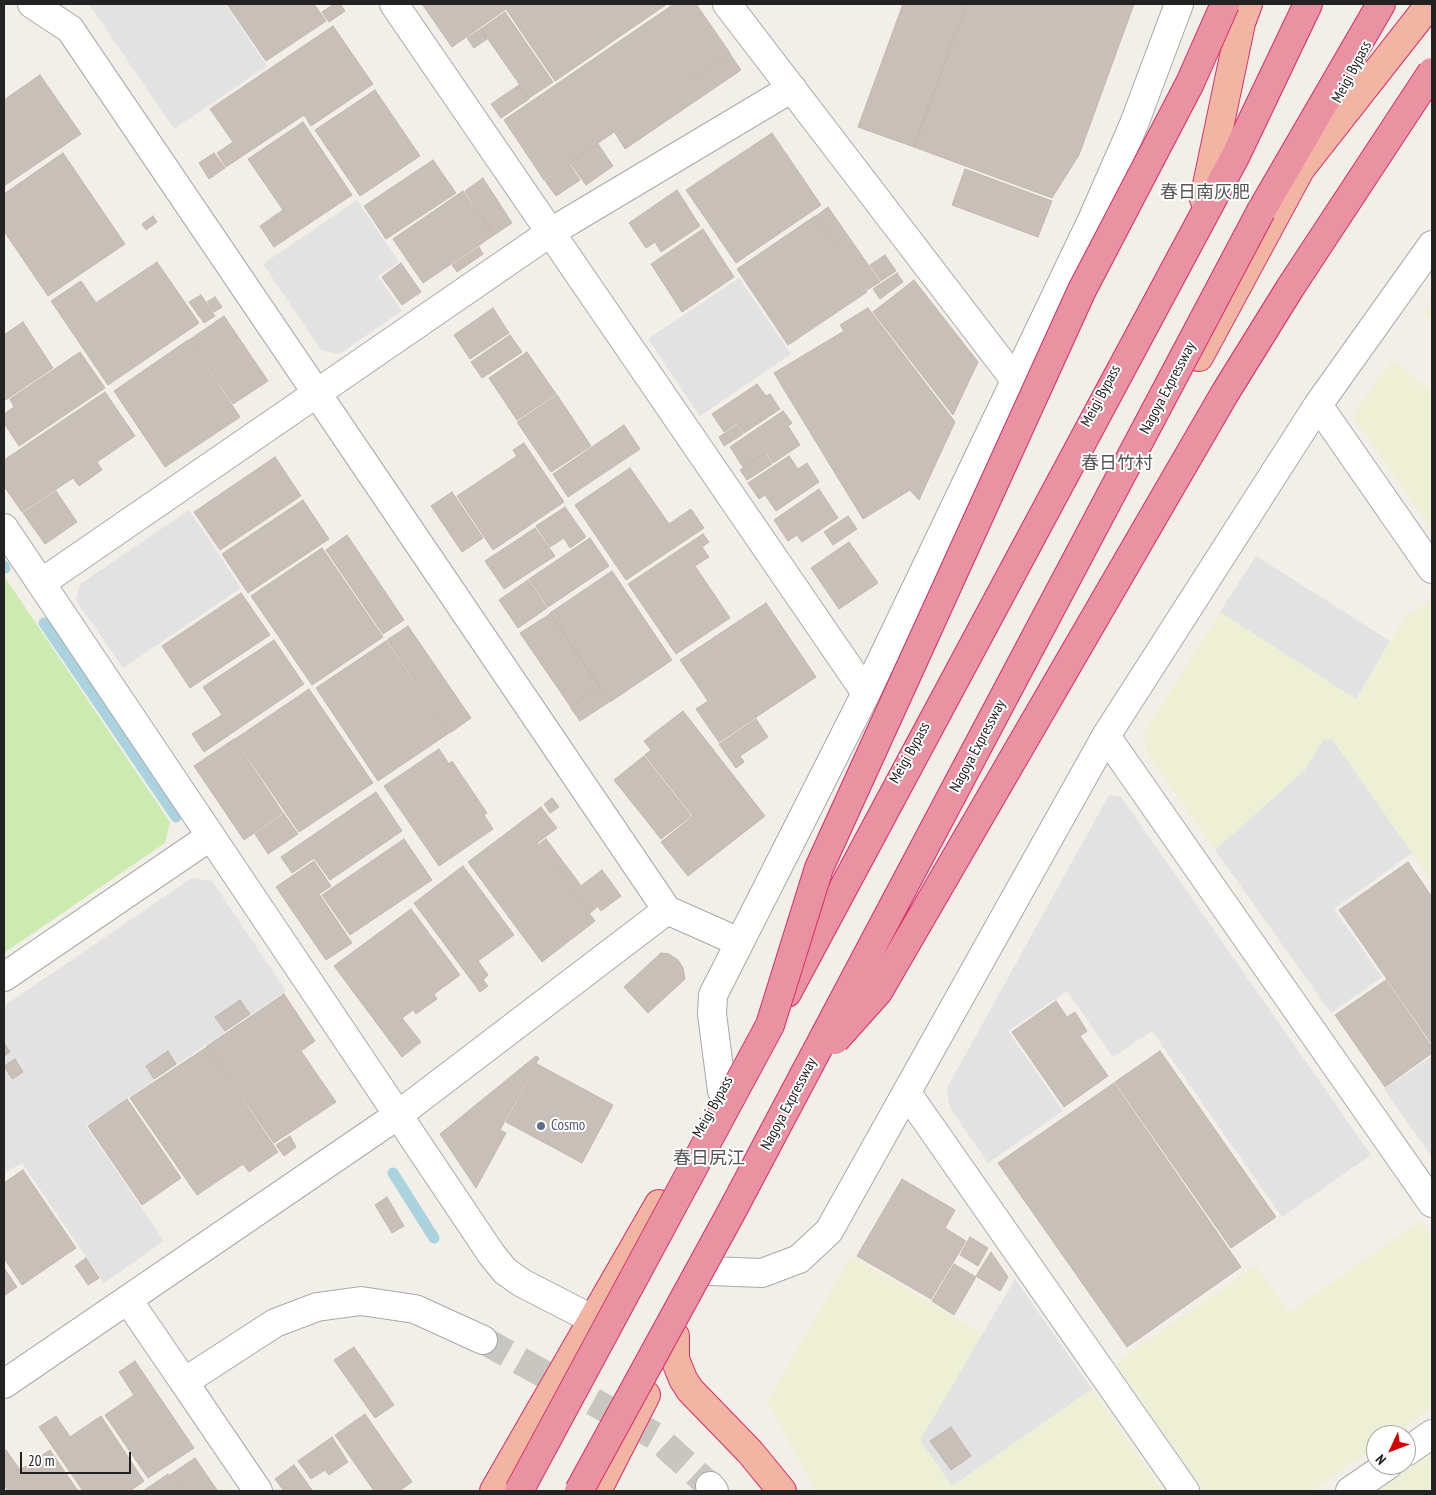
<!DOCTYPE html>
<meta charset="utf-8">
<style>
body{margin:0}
#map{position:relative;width:1436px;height:1495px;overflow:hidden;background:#f2efe9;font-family:"PT Sans Narrow",sans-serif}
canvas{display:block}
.frame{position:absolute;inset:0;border:5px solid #222;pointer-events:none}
.north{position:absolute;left:1366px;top:1425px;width:50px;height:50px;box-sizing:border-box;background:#fff;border:1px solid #a7a7a7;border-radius:50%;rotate:227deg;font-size:14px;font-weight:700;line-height:20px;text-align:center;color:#222}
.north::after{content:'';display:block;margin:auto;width:18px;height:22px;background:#d40000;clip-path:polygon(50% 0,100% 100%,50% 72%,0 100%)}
.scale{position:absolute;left:20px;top:1452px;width:111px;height:22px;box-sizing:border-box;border:2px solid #222;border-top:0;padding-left:6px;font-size:15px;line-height:18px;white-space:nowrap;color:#222;-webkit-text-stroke:4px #fff;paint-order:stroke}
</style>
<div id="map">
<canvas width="1436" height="1495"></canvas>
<div class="frame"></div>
<div class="north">N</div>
<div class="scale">20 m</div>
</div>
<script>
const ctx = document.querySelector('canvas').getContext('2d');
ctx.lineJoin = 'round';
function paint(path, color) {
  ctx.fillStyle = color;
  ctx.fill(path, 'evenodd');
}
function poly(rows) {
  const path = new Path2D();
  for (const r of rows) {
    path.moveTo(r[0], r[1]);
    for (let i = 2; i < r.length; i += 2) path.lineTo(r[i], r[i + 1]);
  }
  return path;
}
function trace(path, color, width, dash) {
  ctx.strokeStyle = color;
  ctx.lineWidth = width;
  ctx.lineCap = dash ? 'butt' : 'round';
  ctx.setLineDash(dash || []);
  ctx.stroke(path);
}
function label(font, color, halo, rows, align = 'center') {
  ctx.font = font + ' "PT Sans Narrow","Noto Sans JP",sans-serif';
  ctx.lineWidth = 4;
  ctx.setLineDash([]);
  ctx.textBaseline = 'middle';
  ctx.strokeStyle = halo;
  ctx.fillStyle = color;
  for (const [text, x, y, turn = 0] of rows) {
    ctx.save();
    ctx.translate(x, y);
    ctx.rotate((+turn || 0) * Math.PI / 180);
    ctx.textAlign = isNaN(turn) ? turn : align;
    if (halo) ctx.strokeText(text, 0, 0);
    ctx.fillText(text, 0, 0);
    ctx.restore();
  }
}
const farmland = poly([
 [1432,300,1432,321,1422,314],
 [1392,360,1432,391,1432,530,1352,415],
 [1432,598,1432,882,1332,739,1323,740,1305,770,1215,850,1147,753,1143,734,1220,612,1356,699,1404,618],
 [1421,1220,1432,1237,1432,1408,1393,1435,1376,1435,1376,1447,1312,1491,1204,1491,1115,1363,1256,1265,1289,1312],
 [851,1256,983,1334,920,1440,952,1486,1092,1389,1163,1491,816,1491,767,1401],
 [1432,1450,1432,1491,1373,1491]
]);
const grass = poly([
 [4,576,170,822,165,843,4,953]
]);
const parking = poly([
 [89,4,225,4,267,66,174,129],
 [357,200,399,262,378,276,402,311,339,354,321,350,263,264],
 [739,278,791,354,700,416,648,339],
 [189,510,241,588,123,668,76,600,80,584],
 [1256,556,1390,641,1356,699,1220,612],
 [1332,739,1412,853,1334,909,1382,977,1331,1013,1215,850,1305,770,1323,740],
 [1109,795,1121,797,1371,1155,1282,1217,1152,1031,1113,1057,1067,991,1008,1031,1063,1111,988,1163,950,1108,947,1088],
 [192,878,212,881,286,991,86,1126,164,1241,104,1283,22,1163,4,1173,4,1006],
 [1432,1056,1432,1155,1431,1156,1384,1089],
 [1015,1279,1092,1389,952,1486,920,1440]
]);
const stream = poly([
 [4,566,5,568],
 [44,623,176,817],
 [393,1173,434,1238]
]);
const building = poly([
 [227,4,314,4,326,21,266,61,227,4],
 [334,4,340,4,345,11,329,22,322,12,334,4],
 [422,4,667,4,555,81,506,9,452,47,422,4],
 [674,4,696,4,730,53,544,180,504,120,674,4],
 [903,4,966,4,914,147,858,127,903,4],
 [967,4,1134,4,1079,155,1052,198,914,147,967,4],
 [505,12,553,82,529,98,481,29,505,12],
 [333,26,373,84,311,126,304,115,226,167,217,153,233,142,210,109,333,26],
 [481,29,487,39,474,48,467,38,481,29],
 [730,54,741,70,625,149,615,133,730,54],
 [40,75,81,134,4,186,4,100,40,75],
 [519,85,529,99,501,118,491,104,519,85],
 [375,90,420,156,360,196,315,130,375,90],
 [303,122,352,195,274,247,260,226,283,210,248,159,303,122],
 [772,133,821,205,736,263,686,190,772,133],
 [598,144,613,166,586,185,570,163,598,144],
 [63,153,125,244,48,296,4,231,4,194,63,153],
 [214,153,225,168,209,179,199,163,214,153],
 [433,160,456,193,386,239,364,206,433,160],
 [569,164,580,180,556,196,545,181,569,164],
 [965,169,1052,201,1038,237,952,205,965,169],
 [483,178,512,223,494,235,465,191,483,178],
 [677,190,700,226,661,252,655,242,646,248,629,223,677,190],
 [463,191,494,235,423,283,393,239,463,191],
 [828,207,880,282,867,290,816,216,828,207],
 [153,216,157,222,146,230,142,224,153,216],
 [815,216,867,292,788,345,737,269,815,216],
 [703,229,734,277,682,312,651,264,703,229],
 [479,247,483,254,457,272,452,265,479,247],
 [885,255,896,271,881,281,870,265,885,255],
 [157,262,199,323,108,385,51,301,81,281,96,303,157,262],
 [401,263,421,292,402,305,382,277,401,263],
 [897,273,903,282,880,299,873,289,897,273],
 [914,280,978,362,953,415,873,312,914,280],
 [201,295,215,316,204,323,189,302,201,295],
 [215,297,222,307,214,312,207,302,215,297],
 [493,308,509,333,470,359,454,335,493,308],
 [868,308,955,422,919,500,910,490,863,519,774,373,844,331,840,325,868,308],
 [224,316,268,381,233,404,189,340,224,316],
 [23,322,53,368,4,401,4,335,23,322],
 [510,335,522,352,482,378,471,362,510,335],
 [188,340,240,417,165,467,114,391,188,340],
 [80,352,105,388,19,446,4,423,4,414,14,407,10,399,80,352],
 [527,352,556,394,517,420,489,378,527,352],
 [757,384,766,396,770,394,780,409,744,433,737,423,724,432,712,414,757,384],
 [105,392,135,436,97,462,102,470,79,486,73,478,22,512,4,486,4,460,105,392],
 [557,395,591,446,551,472,517,422,557,395],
 [783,411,792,423,788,426,800,445,773,463,766,452,743,467,730,447,783,411],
 [624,425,640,449,568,497,553,474,624,425],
 [737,425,743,434,724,446,719,437,737,425],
 [524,443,564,502,493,550,457,496,517,456,513,450,524,443],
 [765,453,772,464,747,480,740,470,765,453],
 [789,456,798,469,807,463,819,482,776,511,765,495,759,499,748,483,789,456],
 [275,457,301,496,220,550,194,512,275,457],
 [630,468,669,524,691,509,704,528,626,580,575,505,630,468],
 [819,489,838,518,802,542,797,535,788,541,774,520,819,489],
 [56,491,77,522,45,544,23,513,56,491],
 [452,492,483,538,462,552,431,506,452,492],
 [303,500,329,539,248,593,222,554,303,500],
 [565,507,586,537,570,548,564,538,550,547,536,526,565,507],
 [848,516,857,529,833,545,824,532,848,516],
 [535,528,555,556,504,589,485,561,535,528],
 [703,534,709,542,702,547,709,557,695,566,730,618,676,654,628,584,703,534],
 [347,535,404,620,383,634,326,550,347,535],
 [590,538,609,566,548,607,529,579,590,538],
 [849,542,878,583,839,609,811,568,849,542],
 [322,548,383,637,312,685,251,596,322,548],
 [612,571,672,660,610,702,550,613,612,571],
 [528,580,547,608,518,628,499,600,528,580],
 [241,593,270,635,190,688,162,646,241,593],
 [766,603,816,677,719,742,696,709,708,701,680,660,766,603],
 [550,614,599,686,570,706,520,633,550,614],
 [408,626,471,718,450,733,387,640,408,626],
 [274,640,304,684,204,752,192,734,222,715,203,687,274,640],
 [386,641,449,733,378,781,316,688,386,641],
 [599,687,609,702,580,721,570,707,599,687],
 [309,689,373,783,299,832,235,739,309,689],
 [683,711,765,816,688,876,661,842,693,816,645,755,651,750,644,741,683,711],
 [756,719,768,737,740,756,744,762,736,768,719,744,756,719],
 [234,739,283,813,244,840,194,766,234,739],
 [439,749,449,764,452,761,487,813,484,815,493,829,439,866,384,786,439,749],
 [644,756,691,816,661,839,614,780,644,756],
 [376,792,402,831,330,880,314,858,292,873,281,857,376,792],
 [552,798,559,807,550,813,544,804,552,798],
 [541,807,557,828,537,843,595,921,542,962,468,862,541,807],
 [284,814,298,834,268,854,255,834,284,814],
 [404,839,432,880,350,935,322,895,404,839],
 [546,839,597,907,590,913,539,844,546,839],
 [314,861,331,886,319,894,352,943,326,960,276,887,314,861],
 [1408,862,1432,897,1432,1044,1339,910,1408,862],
 [463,866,514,935,478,961,488,975,483,980,488,986,480,992,414,903,463,866],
 [602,870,621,896,601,911,582,885,602,870],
 [411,909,460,975,434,994,437,999,416,1014,413,1010,402,1018,421,1042,402,1057,334,966,411,909],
 [661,953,669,954,678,960,683,968,685,979,648,1013,624,987,661,953],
 [1386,980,1432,1047,1432,1053,1385,1087,1335,1015,1386,980],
 [284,994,315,1041,301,1051,336,1102,274,1143,207,1046,284,994],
 [240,1000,250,1014,225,1031,215,1017,240,1000],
 [1056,1001,1067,1017,1075,1012,1087,1031,1080,1036,1108,1076,1064,1107,1012,1032,1056,1001],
 [4,1043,10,1052,4,1056,4,1043],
 [207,1047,278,1152,249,1172,243,1164,197,1195,130,1098,207,1047],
 [168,1051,176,1064,154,1079,146,1066,168,1051],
 [1160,1051,1276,1217,1231,1248,1115,1082,1160,1051],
 [536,1056,539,1058,500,1130,506,1133,476,1188,440,1134,536,1056],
 [15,1059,23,1072,12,1079,4,1066,15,1059],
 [537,1064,613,1105,582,1163,506,1122,537,1064],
 [1114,1083,1241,1267,1127,1347,998,1163,1114,1083],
 [127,1099,181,1178,142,1205,88,1126,127,1099],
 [290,1136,296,1147,284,1156,276,1145,290,1136],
 [23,1170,76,1248,22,1285,4,1258,4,1183,23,1170],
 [902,1179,955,1210,945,1228,966,1241,931,1299,857,1256,902,1179],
 [387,1197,404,1226,392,1233,375,1205,387,1197],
 [970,1237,988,1248,978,1266,960,1255,970,1237],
 [991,1252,1008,1277,1000,1291,976,1276,991,1252],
 [86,1258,99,1278,88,1285,75,1266,86,1258],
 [954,1264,976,1277,954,1315,932,1301,954,1264],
 [4,1268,17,1287,4,1296,4,1268],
 [354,1347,394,1405,375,1418,334,1360,354,1347],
 [135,1361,194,1448,148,1478,105,1415,134,1395,119,1372,135,1361],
 [365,1414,412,1482,399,1491,374,1491,335,1435,365,1414],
 [56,1416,70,1437,101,1416,144,1481,130,1491,83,1491,39,1427,56,1416],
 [951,1427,971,1456,951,1470,930,1441,951,1427],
 [332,1437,348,1462,329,1475,325,1470,311,1479,298,1461,332,1437],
 [6,1450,20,1470,50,1450,78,1491,8,1491,4,1484,4,1451,6,1450],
 [195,1458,217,1490,216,1491,181,1491,170,1475,195,1458],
 [294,1465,312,1490,310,1491,284,1491,275,1479,294,1465],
 [168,1474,180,1491,143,1491,168,1474]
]);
const tertiaryTunnel = poly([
 [483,1340,655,1436,710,1486]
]);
const minor = poly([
 [394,4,866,693],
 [727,4,1015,380],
 [1318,405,1432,569],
 [4,528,492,1255,505,1271,522,1283,594,1320],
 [41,583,551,232,792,88],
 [1106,736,1432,1203],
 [667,910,739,942],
 [4,977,211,836],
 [722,1091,712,1014,713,995,866,693,1092,220,1134,124,1179,4],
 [907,1093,1185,1491],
 [710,1271,762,1273,799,1259,829,1231,1106,736,1318,405,1432,245],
 [184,1382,258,1491],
 [1406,1452,1432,1434],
 [1350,1491,1388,1465]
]);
const tertiary = poly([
 [128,1300,184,1382,275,1323,317,1307,361,1301,415,1309,483,1340],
 [4,1384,398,1115,667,910,70,29,32,4],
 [710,1486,714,1491]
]);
const trunk = poly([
 [1302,167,1430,4],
 [1204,199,1241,23,1248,4],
 [1199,357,1308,155],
 [675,1336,675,1359,683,1379,690,1390,750,1452,782,1491],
 [494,1491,659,1204],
 [597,1491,646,1395]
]);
const motorway = poly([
 [1261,211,1381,4],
 [787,993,1235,157,1308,4]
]);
const motorwayBridge = poly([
 [835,1040,878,992,1225,393,1290,288,1432,72],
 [519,1491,770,1025,819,868,1082,290,1190,83,1225,4],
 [579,1491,732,1211,1261,211]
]);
const markers = [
 [541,1126,5,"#5c6f8a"]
];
const streetNames = [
 ["Meigi Bypass",1352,72,-62],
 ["Nagoya Expressway",1168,388,-62],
 ["Meigi Bypass",1101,396,-62],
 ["Nagoya Expressway",978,746,-62],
 ["Meigi Bypass",910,753,-61],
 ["Nagoya Expressway",789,1104,-62],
 ["Meigi Bypass",713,1107,-61]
];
const serviceNames = [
 ["Cosmo",551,1126]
];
const quarterNames = [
 ["春日南灰肥",1205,193],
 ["春日竹村",1117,464],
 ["春日尻江",709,1159]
];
paint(farmland, '#eef0d5');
paint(grass, '#cdebb0');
paint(parking, '#e2e2e2');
trace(stream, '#aad3df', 11);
paint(building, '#c7bfb8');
trace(building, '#c4b6ab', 1);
trace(tertiaryTunnel, '#c8c6c1', 28, [28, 14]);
trace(minor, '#a9a9a9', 30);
trace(tertiary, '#a9a9a9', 30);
trace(trunk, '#dc2a67', 30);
trace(motorway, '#dc2a67', 30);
trace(minor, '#fff', 28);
trace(tertiary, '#fff', 28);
trace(trunk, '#f2b4a3', 28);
trace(motorway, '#e892a2', 28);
trace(motorwayBridge, '#dc2a67', 30, []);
trace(motorwayBridge, '#e892a2', 28);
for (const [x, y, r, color] of markers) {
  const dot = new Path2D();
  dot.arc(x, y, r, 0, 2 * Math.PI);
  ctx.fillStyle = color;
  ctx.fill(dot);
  trace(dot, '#fff', 2);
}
label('15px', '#222', '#fff', streetNames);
label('15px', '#4e5e75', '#fff', serviceNames, 'left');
label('18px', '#555', '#fff', quarterNames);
</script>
